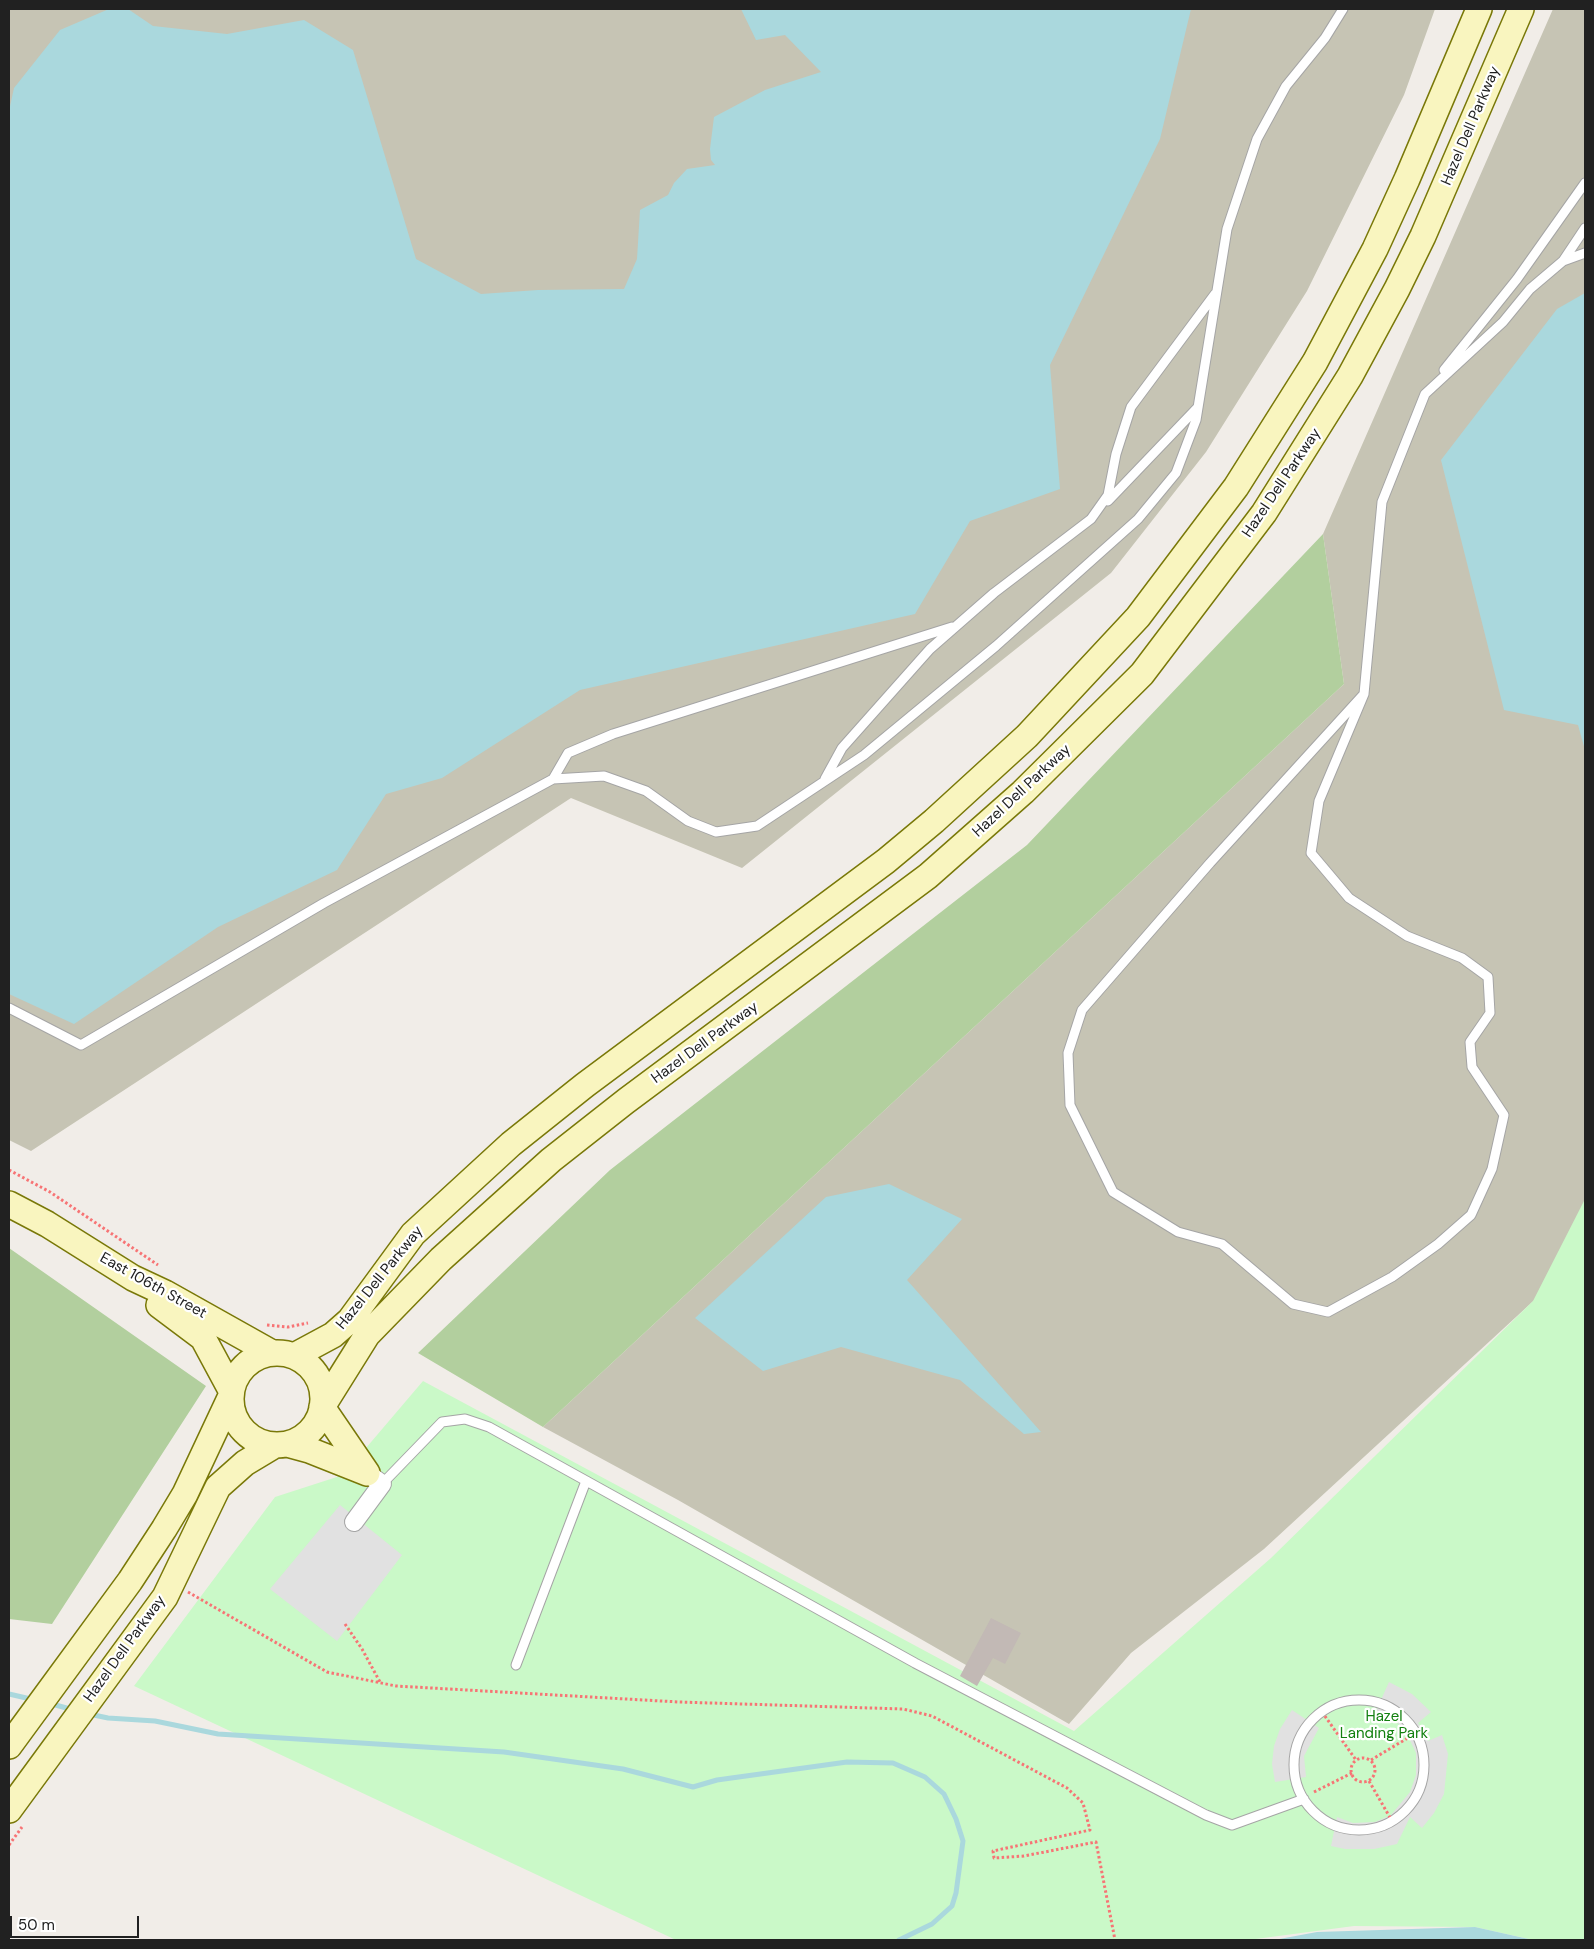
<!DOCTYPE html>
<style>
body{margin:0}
#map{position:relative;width:1594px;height:1949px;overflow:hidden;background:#f1ede8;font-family:"DM Sans",sans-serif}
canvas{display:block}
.frame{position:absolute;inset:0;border:10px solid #212121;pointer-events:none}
.scale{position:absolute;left:10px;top:1916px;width:129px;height:22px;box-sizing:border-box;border:2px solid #212121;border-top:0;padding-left:6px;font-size:15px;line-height:18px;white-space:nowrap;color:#212121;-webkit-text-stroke:4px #fff;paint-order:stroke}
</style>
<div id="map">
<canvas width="1594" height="1949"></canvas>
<div class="frame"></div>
<div class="scale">50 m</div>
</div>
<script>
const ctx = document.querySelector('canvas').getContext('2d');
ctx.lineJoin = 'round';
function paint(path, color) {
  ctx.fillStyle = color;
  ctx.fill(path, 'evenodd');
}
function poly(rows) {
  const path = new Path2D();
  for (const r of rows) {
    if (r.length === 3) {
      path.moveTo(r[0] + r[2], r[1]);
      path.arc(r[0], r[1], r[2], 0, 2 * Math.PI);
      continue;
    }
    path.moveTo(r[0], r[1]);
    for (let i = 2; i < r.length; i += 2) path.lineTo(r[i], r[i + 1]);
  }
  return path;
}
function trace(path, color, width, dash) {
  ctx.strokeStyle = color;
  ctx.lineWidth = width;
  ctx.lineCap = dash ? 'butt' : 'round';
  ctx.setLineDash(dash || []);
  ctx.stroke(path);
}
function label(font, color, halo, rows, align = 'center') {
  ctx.font = font + ' "DM Sans",sans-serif';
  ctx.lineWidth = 4.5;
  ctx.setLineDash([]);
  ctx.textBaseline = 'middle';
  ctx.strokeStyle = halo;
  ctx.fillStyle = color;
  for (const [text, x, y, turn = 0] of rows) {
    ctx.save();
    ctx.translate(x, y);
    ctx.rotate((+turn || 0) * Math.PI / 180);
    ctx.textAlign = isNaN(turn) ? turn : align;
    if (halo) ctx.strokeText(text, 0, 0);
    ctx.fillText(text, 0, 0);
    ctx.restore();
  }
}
const construction = poly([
 [9,9,1435,9,1404,95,1307,291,1206,452,1111,573,742,868,571,798,31,1151,9,1140],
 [1553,9,1585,9,1585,1207,1541,1294,1264,1549,1131,1653,1069,1724,678,1500,543,1427,1344,684,1323,534]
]);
const forest = poly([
 [1323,534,1344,684,543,1427,418,1353,610,1170,1027,845],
 [9,1248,206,1386,52,1624,9,1619]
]);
const park = poly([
 [1585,1199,1585,1940,1533,1940,1475,1927,1354,1926,1248,1940,676,1940,134,1686,275,1497,343,1475,423,1381,1074,1731,1271,1558,1533,1301]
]);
const parking = poly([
 [340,1505,402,1555,337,1641,270,1589],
 [1389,1682,1412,1694,1431,1712,1418,1723,1428,1741,1442,1735,1448,1754,1444,1794,1434,1813,1422,1828,1410,1817,1397,1844,1374,1849,1345,1849,1331,1846,1337,1817,1353,1823,1375,1822,1391,1815,1410,1792,1416,1775,1416,1753,1407,1734,1399,1724,1376,1711],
 [1292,1710,1319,1728,1304,1756,1306,1777,1275,1782,1272,1764,1274,1746,1280,1729]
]);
const water = poly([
 [109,9,128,9,153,26,227,34,304,20,353,50,416,259,481,294,538,290,624,289,637,259,640,210,668,195,674,183,687,169,715,165,711,160,710,149,714,117,765,90,821,72,785,35,756,40,741,9,1191,9,1160,139,1050,365,1060,489,970,521,915,614,580,690,442,778,386,794,337,870,218,927,74,1024,9,994,9,111,14,88,60,30],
 [1585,293,1585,750,1578,725,1504,710,1441,460,1557,309],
 [889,1184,962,1219,907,1280,1041,1432,1024,1434,960,1380,841,1347,763,1371,695,1318,826,1197],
 [1475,1927,1533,1940,1274,1940,1317,1932]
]);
const stream = poly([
 [9,1694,35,1700],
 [48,1703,74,1710],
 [89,1714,108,1718,155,1721,218,1734,504,1752,623,1769,693,1787,717,1780,847,1762,893,1763,925,1777,944,1794,956,1819,963,1841,956,1893,952,1906,932,1924,899,1940]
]);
const building = poly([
 [991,1618,1021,1633,1005,1664,993,1658,977,1686,960,1676]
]);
const path = poly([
 [9,1170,50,1192,158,1265],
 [267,1325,288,1327,308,1323],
 [188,1592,327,1672,396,1686,679,1702,903,1709,932,1716,1067,1788,1083,1803,1090,1830,993,1851,994,1858,1024,1856,1096,1842,1115,1940],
 [345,1624,362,1649,380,1682],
 [1322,1712,1356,1760],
 [1363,1770,12],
 [1371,1760,1416,1733],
 [1369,1781,1392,1821],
 [1314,1792,1352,1773],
 [9,1845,22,1827]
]);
const lane = poly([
 [1563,261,1585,228],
 [1444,370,1517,279,1585,183],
 [1108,501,1198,407],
 [1364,694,1210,863,1082,1010,1068,1053,1070,1105,1113,1192,1178,1232,1222,1244,1293,1304,1328,1312,1392,1277,1438,1244,1471,1215,1492,1169,1504,1115,1472,1067,1470,1042,1490,1013,1488,977,1462,958,1407,936,1349,898,1311,853,1319,801,1364,694,1382,502,1425,394,1503,322,1530,289,1563,261,1585,253],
 [553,779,568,753,613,734,952,627],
 [825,779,842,748,930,649,994,593,1091,519,1108,495,1116,454,1131,407,1215,294],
 [9,1008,81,1045,324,903,553,779,604,776,646,791,688,821,716,832,757,826,864,755,996,646,1138,519,1176,473,1196,420,1227,229,1257,139,1286,86,1325,38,1343,9],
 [382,1484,442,1422,465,1419,489,1427,915,1663,1206,1815,1232,1825,1304,1799],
 [516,1665,586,1481],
 [1359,1765,65]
]);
const street = poly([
 [354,1522,382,1484,367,1473]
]);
const secondary = poly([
 [9,1204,47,1224,133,1278,165,1293,272,1353],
 [159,1305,203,1338,231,1390],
 [277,1399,46],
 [294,1356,333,1335,350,1320,413,1234,511,1144,585,1085,886,861,934,821,1027,736,1138,617,1236,487,1315,362,1375,249,1407,179,1479,9],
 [287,1444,309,1450,367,1473],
 [367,1473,322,1407,367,1335,441,1259,551,1160,626,1101,928,876,1023,792,1142,674,1264,513,1350,376,1397,289,1423,236,1521,9],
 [9,1746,130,1581,164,1529,185,1494,231,1396],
 [9,1810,165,1597,218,1487,245,1463,275,1445]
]);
const streetNames = [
 ["Hazel Dell Parkway",1471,126,-67],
 ["Hazel Dell Parkway",1282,483,-56],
 ["Hazel Dell Parkway",1022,791,-43],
 ["Hazel Dell Parkway",705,1043,-36],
 ["Hazel Dell Parkway",380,1278,-51],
 ["East 106th Street",153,1286,29],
 ["Hazel Dell Parkway",125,1649,-54]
];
const parkNames = [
 ["Hazel",1384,1717],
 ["Landing Park",1384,1734]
];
paint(construction, '#c6c4b4');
paint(forest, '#b2cf9e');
paint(park, '#caf9c8');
paint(parking, '#e1e1e1');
paint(water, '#aad8dd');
trace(stream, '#aad8dd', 5);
paint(building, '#c2b9b5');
trace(lane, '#a5a5a5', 11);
trace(street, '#a5a5a5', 20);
trace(secondary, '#797808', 28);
trace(path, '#f77475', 3, [2.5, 2.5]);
trace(lane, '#fff', 9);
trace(street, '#fff', 18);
trace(secondary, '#f9f5bf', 25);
label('15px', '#212121', '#fff', streetNames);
label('15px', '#12800f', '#fff', parkNames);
</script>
